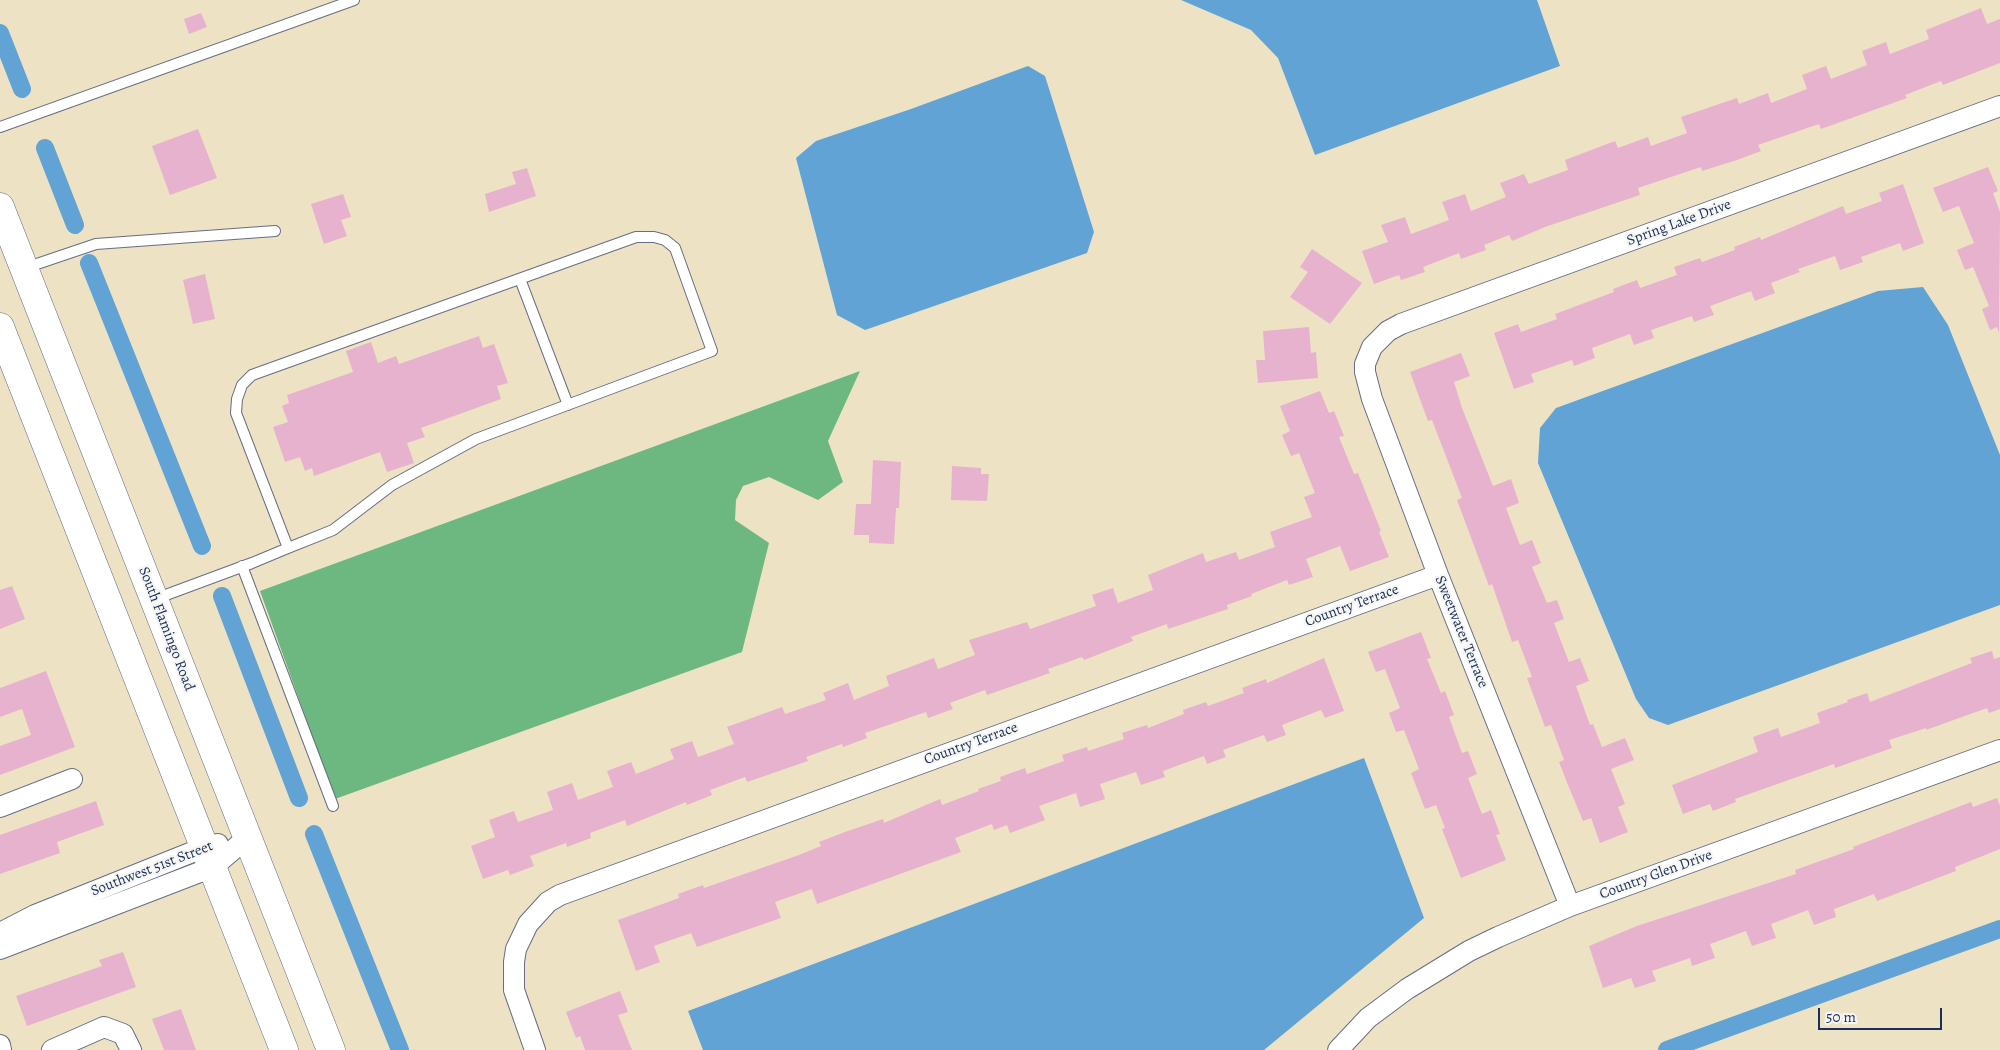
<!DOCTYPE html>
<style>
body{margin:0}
#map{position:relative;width:2000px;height:1050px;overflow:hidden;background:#eee2c4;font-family:Alegreya,serif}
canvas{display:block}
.scale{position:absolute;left:1818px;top:1008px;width:124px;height:22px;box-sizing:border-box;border:2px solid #1b2f5e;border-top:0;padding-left:6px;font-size:15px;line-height:18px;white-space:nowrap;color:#1b2f5e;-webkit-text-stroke:4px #f6f6f2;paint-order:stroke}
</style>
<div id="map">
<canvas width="2000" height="1050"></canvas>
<div class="scale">50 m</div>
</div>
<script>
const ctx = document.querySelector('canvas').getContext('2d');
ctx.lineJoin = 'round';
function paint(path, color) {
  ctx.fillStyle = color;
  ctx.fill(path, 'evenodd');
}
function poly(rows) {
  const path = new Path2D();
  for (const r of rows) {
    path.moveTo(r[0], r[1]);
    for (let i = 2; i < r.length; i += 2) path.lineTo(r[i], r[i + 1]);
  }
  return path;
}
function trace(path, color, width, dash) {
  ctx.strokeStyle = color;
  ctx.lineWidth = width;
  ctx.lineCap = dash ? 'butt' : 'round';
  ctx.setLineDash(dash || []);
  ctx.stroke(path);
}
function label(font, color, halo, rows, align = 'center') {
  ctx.font = font + ' Alegreya,serif';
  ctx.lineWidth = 4.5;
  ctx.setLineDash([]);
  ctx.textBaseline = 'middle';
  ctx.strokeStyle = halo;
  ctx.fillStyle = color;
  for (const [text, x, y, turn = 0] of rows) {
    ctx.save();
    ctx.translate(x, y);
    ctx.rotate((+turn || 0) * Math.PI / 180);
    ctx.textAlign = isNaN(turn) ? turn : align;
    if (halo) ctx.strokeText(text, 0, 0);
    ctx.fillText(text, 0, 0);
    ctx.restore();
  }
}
const forest = poly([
 [860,371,828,441,843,482,818,500,769,477,743,486,736,500,735,520,769,543,742,652,335,799,260,591]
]);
const water = poly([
 [1181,0,1537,0,1560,66,1315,155,1278,58,1251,30],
 [1028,66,1045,76,1094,232,1087,253,865,330,837,315,796,158,816,141,911,109],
 [1923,287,1948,325,2000,455,2000,605,1668,725,1649,718,1636,699,1538,463,1540,428,1556,408,1878,291],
 [1364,758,1424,918,1264,1050,703,1050,688,1011]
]);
const canal = poly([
 [0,33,22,89],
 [45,148,75,225],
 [89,263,202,546],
 [222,596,299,798],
 [314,834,400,1050],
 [1667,1050,2000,929]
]);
const building = poly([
 [1981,8,1987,24,2000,19,2000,63,1943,85,1941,81,1905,95,1907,98,1857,116,1821,129,1819,124,1758,145,1761,151,1737,160,1702,171,1701,167,1638,188,1640,195,1545,227,1512,241,1509,235,1484,245,1486,250,1461,259,1459,253,1423,267,1425,272,1401,280,1399,275,1374,284,1362,251,1388,242,1381,225,1405,217,1411,234,1449,220,1442,202,1465,194,1471,211,1506,197,1500,183,1524,174,1529,184,1568,170,1565,160,1615,141,1618,148,1648,137,1651,146,1687,133,1681,117,1737,98,1739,104,1768,93,1771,103,1807,89,1802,75,1826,66,1831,79,1867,65,1862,51,1886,42,1890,54,1929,39,1926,30],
 [201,13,207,27,189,34,184,19],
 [198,129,217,178,170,195,152,146],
 [1988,167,1998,191,1993,193,2000,212,1999,333,1997,327,1990,330,1982,309,1989,306,1973,267,1965,270,1957,250,1974,243,1959,206,1943,212,1933,188],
 [527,168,536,196,489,212,485,194,516,184,512,172],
 [1903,184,1924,243,1903,251,1900,243,1861,257,1863,262,1840,270,1835,256,1798,269,1800,272,1771,283,1775,293,1755,301,1751,291,1710,306,1714,315,1694,322,1692,316,1651,330,1654,338,1634,345,1630,334,1592,348,1595,358,1574,366,1572,360,1531,374,1534,382,1514,389,1494,333,1518,324,1521,332,1557,319,1555,314,1614,292,1613,289,1637,280,1640,288,1677,275,1674,267,1700,258,1702,262,1735,250,1734,247,1760,237,1761,240,1843,206,1846,214,1882,201,1879,193],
 [343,194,351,217,341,220,347,236,324,244,311,204],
 [1312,249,1362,283,1330,324,1290,297,1308,272,1300,267],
 [205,274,215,319,193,324,183,280],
 [1309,327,1311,353,1316,352,1318,378,1258,383,1256,360,1265,360,1263,331],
 [479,336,483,348,494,344,508,383,497,386,501,399,421,428,425,437,407,443,414,463,387,472,380,452,314,476,312,468,305,471,300,457,285,462,273,427,288,422,282,406,289,403,287,395,353,372,346,351,371,342,378,363,396,356,399,364],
 [1461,353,1470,376,1454,382,1462,408,1493,486,1511,479,1519,503,1506,508,1520,545,1532,540,1541,563,1532,567,1547,603,1557,600,1564,619,1554,623,1569,662,1580,658,1589,681,1576,686,1590,725,1593,724,1602,747,1625,738,1634,760,1611,769,1625,804,1618,807,1628,832,1600,843,1591,818,1583,821,1568,785,1559,762,1564,760,1551,725,1545,727,1527,678,1532,677,1518,640,1512,642,1492,584,1489,586,1457,500,1462,498,1432,420,1428,421,1410,372],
 [1320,391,1329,413,1334,411,1344,436,1339,437,1354,474,1358,473,1381,531,1379,532,1389,557,1350,571,1340,546,1306,559,1313,577,1289,585,1287,580,1251,594,1252,596,1227,605,1228,609,1168,629,1167,624,1131,637,1133,641,1084,660,1082,657,1048,669,1050,673,987,695,985,690,950,703,953,709,928,718,926,712,865,733,867,738,843,747,842,744,806,757,808,761,747,782,745,777,710,790,712,795,687,805,686,802,627,826,625,820,590,833,591,838,567,847,566,843,530,856,534,866,510,875,508,870,483,879,471,846,495,837,489,820,514,811,518,822,553,810,547,792,572,783,578,800,613,787,607,771,631,762,636,774,674,759,670,749,692,741,698,757,734,744,727,727,782,707,785,714,826,700,823,693,848,683,854,700,889,686,886,676,934,658,938,669,975,655,969,640,1027,622,1030,629,1056,620,1096,606,1092,595,1113,588,1118,603,1153,590,1148,575,1203,553,1206,562,1236,552,1239,560,1275,547,1270,532,1312,517,1304,497,1315,493,1299,453,1291,456,1282,435,1290,431,1280,406],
 [873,460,901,462,899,508,896,508,894,544,869,543,869,535,854,535,856,504,871,504],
 [952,466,981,468,981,474,989,474,987,501,951,500],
 [12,586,25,619,0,629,0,590],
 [1421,632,1431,658,1427,659,1441,693,1445,691,1454,715,1449,717,1462,753,1468,751,1477,774,1468,778,1482,814,1491,810,1500,834,1496,835,1506,860,1461,878,1442,829,1445,828,1436,805,1425,809,1411,773,1419,769,1404,730,1396,732,1389,713,1400,708,1385,669,1376,672,1368,652],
 [1992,651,1994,659,2000,657,2000,709,1989,713,1987,708,1926,730,1926,728,1889,740,1892,748,1835,768,1834,764,1735,799,1736,802,1713,811,1710,804,1683,814,1672,785,1758,752,1753,737,1778,728,1781,737,1820,723,1817,713,1848,702,1847,700,1867,693,1870,702,1972,663,1970,658],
 [1324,658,1344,711,1325,718,1321,710,1282,725,1286,735,1267,742,1264,735,1223,750,1226,757,1207,764,1204,756,1163,771,1165,777,1141,785,1136,772,1100,784,1105,799,1080,807,1076,793,1039,806,1045,820,1010,833,1007,825,994,830,992,824,955,838,961,852,817,904,812,889,775,902,781,918,697,947,691,933,654,946,660,962,636,971,618,920,679,898,678,894,703,885,704,888,799,855,821,846,819,842,845,832,883,819,884,823,940,799,942,805,979,791,978,789,1001,781,1000,777,1025,768,1027,774,1064,761,1062,755,1087,747,1088,751,1124,739,1122,733,1147,725,1148,728,1184,714,1183,710,1206,702,1208,706,1244,693,1242,688,1266,679,1267,683],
 [46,671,75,747,0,775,0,746,31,735,22,709,0,717,0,688],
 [1997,798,2000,806,2000,849,1955,867,1956,871,1877,901,1874,894,1834,909,1836,917,1814,925,1808,910,1771,924,1776,938,1752,946,1746,931,1710,944,1715,958,1692,966,1690,958,1652,971,1656,981,1635,988,1631,978,1603,988,1589,946,1637,926,1796,874,1795,870,1854,849,1853,847,1971,802,1973,807],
 [96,801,104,825,57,842,60,853,0,874,0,835],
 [123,952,136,987,27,1026,16,996,102,966,99,960],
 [620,991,628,1012,618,1015,632,1050,585,1050,580,1036,576,1038,566,1012],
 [181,1009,196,1050,164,1050,152,1019]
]);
const service = poly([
 [0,127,354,0],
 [25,268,96,244,275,231],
 [520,279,568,405],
 [242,566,333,806],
 [155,599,252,563,288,548,333,530,392,485,476,439,712,351,675,248,665,240,654,237,636,237,252,375,242,385,237,399,236,413,288,548]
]);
const minor = poly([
 [0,807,72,779],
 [1570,906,1438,575,1372,399,1365,372,1365,364,1372,347,1388,331,1401,324,2000,106],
 [0,933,35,915,205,847,218,844],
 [0,949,213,867,248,837],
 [0,1045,1,1050],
 [52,1050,104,1027,123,1034,131,1050],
 [535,1050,514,990,514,962,516,949,528,924,548,902,560,895,1438,575],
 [1338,1050,1368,1018,1407,989,1469,951,1498,937,1570,906,2000,750]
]);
const trunk = poly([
 [0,207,331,1050],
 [0,327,284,1050]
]);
const streetNames = [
 ["Spring Lake Drive",1679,223,-20],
 ["Country Terrace",1352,606,-20],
 ["South Flamingo Road",166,629,69],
 ["Sweetwater Terrace",1461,632,68],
 ["Country Terrace",971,744,-20],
 ["Southwest 51st Street",152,869,-21],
 ["Country Glen Drive",1656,875,-20]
];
paint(forest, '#6db880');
paint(water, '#61a3d5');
trace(canal, '#61a3d5', 18);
paint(building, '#e7b2cd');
trace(service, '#656e82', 12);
trace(minor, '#656e82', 22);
trace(trunk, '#656e82', 29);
trace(service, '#fff', 10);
trace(minor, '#fff', 20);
trace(trunk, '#fff', 28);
label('15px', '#1b2f5e', '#f6f6f2', streetNames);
</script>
